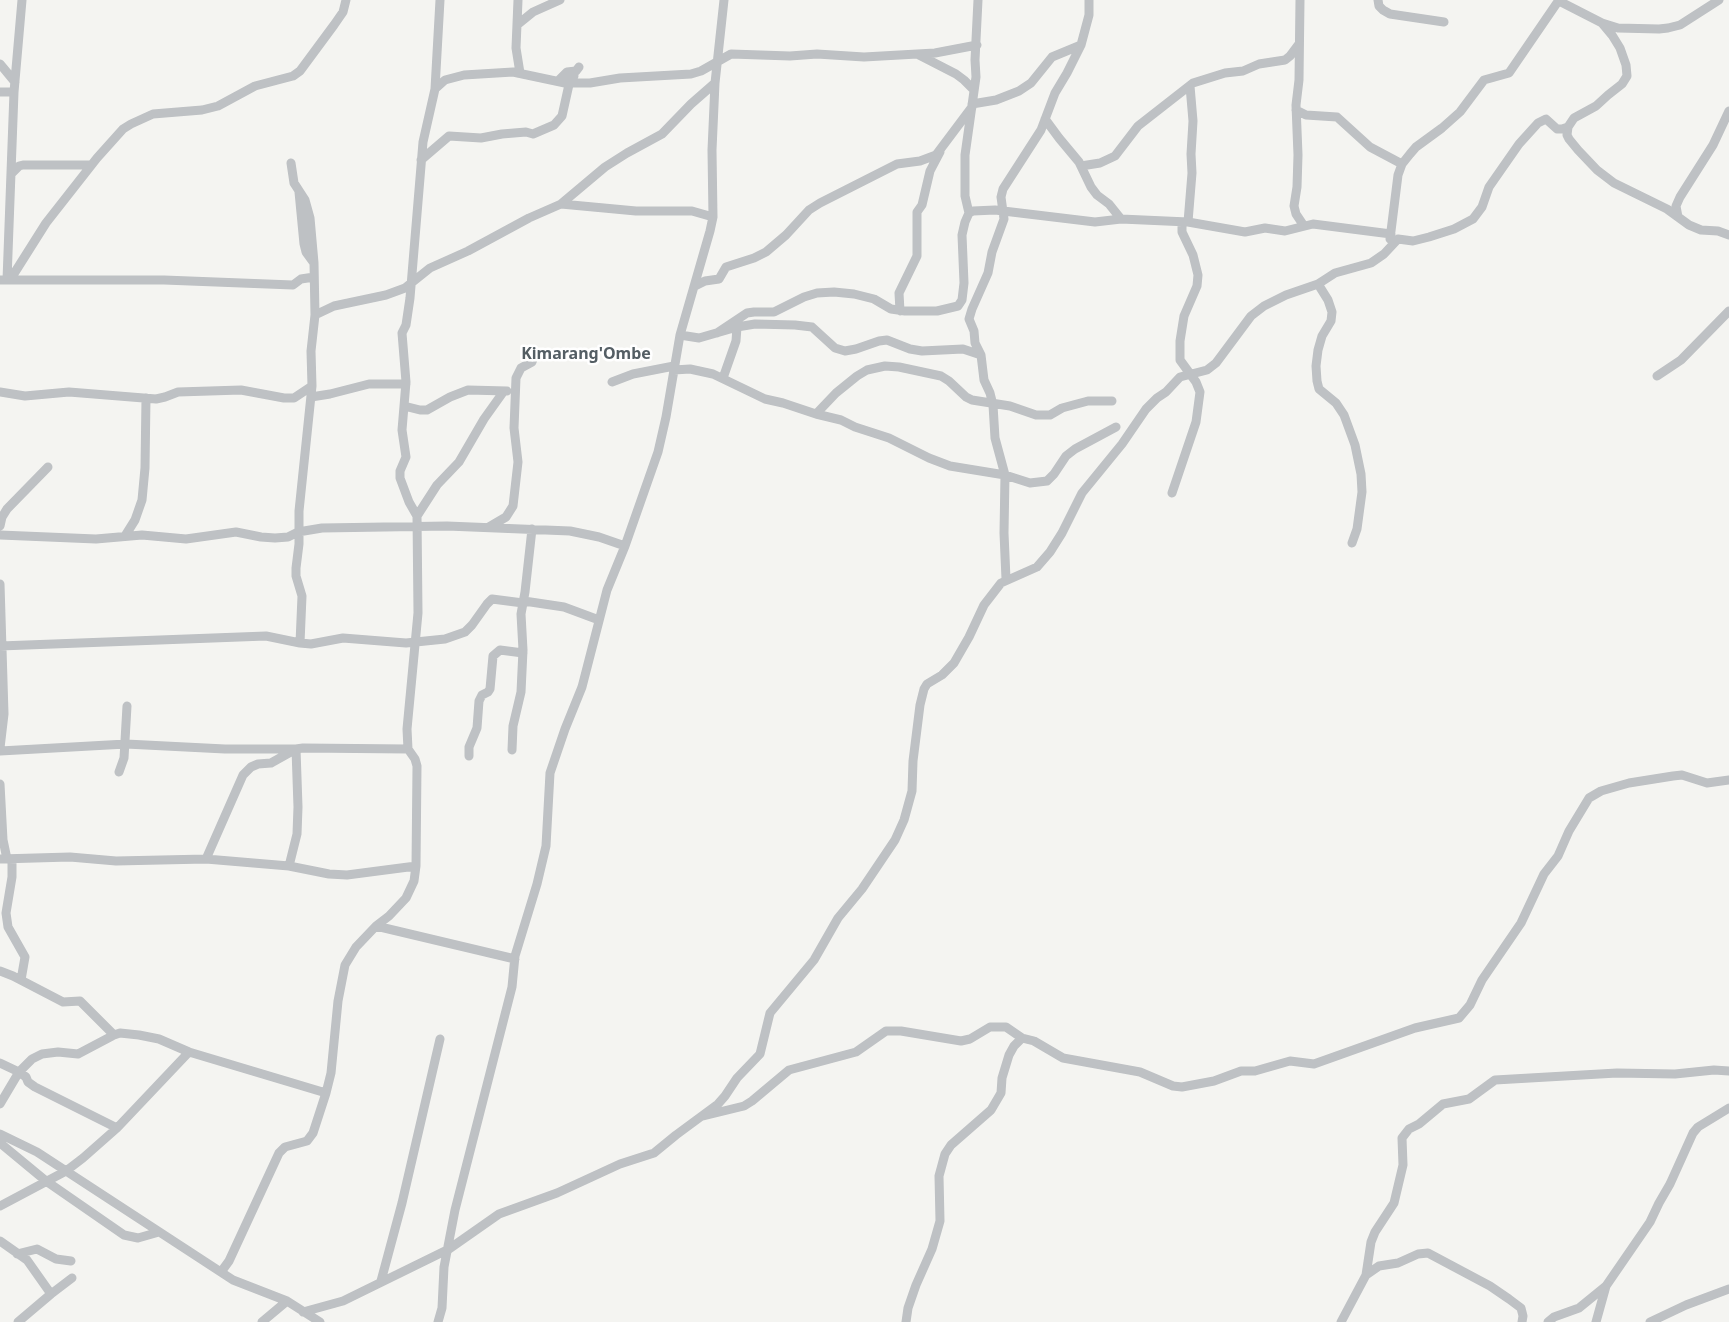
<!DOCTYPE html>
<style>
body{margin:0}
canvas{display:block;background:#f4f4f1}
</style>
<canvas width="1729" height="1322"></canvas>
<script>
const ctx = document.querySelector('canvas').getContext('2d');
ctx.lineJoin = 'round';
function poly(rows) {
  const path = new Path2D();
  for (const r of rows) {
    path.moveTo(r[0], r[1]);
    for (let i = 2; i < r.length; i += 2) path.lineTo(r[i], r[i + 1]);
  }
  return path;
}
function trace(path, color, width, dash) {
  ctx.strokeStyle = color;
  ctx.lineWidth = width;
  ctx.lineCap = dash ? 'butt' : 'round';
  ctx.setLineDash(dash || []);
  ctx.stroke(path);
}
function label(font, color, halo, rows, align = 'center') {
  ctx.font = font + ' "Noto Sans",sans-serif';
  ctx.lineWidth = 5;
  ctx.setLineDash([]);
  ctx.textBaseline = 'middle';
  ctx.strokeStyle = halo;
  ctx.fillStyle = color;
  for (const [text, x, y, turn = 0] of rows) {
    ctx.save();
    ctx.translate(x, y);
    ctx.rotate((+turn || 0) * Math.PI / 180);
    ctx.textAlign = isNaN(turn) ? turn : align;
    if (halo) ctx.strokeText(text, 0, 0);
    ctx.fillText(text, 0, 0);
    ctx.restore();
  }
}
const street = poly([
 [518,0,516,48,520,73],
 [1300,0,1299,80,1296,105,1298,155,1297,187,1294,206,1296,214,1304,226],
 [1378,0,1379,6,1383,10,1390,14,1444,22],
 [1559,1,1602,23,1618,28,1659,29,1668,28,1680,25,1719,0],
 [1602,23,1612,35,1620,48,1626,65,1627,76,1622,84,1608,95,1596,106,1574,118,1568,127,1567,135,1569,139,1578,150,1597,170,1614,183,1667,209,1689,225,1701,230,1718,231,1729,235],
 [517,25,533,12,560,0],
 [919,55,956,74,964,80,974,90],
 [0,64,15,82],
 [558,81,567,72,576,71,579,67],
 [435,89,445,80,464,75,513,72,565,83,590,83,620,78,691,74,701,71,731,54,790,56,817,54,864,57,935,53,977,45],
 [0,92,14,92],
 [972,104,996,100,1019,91,1031,83,1052,57,1081,45],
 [1296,110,1306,115,1337,117,1370,147,1402,164],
 [1045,119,1059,138,1079,162,1091,187,1097,195,1109,204,1121,219],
 [421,160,449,136,481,138,502,134,526,132,533,134,554,125,562,116,570,80,574,76],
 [291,163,294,183,305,200,310,218,314,263,315,315,311,351,312,386,299,511,299,544,296,568,296,576,302,596,300,643],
 [1081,166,1100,163,1115,156,1138,126,1193,83,1225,73,1243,71,1259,64,1285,60,1290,56,1299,44],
 [12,173,19,166,23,165,91,165],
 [299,192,304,244,306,252,314,263],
 [561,204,636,211,692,211,713,217],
 [969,213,965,196,965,155,976,77,975,60,978,0],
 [1678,217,1676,206,1680,197,1713,145,1729,111],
 [1188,222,1192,173,1191,154,1193,121,1190,86],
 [1390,239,1398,175,1402,164,1410,154,1416,147,1442,128,1460,112,1484,80,1509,73,1559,0],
 [0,280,164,280,293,285,301,279,314,277],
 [7,280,14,92,22,0],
 [10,280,46,223,97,158,123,129,131,124,153,114,202,110,218,106,255,86,293,76,300,71,334,25,343,12,346,0],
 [1318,284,1328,300,1332,312,1331,321,1322,336,1318,350,1316,366,1317,381,1319,389,1336,403,1344,415,1355,445,1361,474,1362,492,1357,529,1352,543],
 [695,286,705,281,719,279,726,267,754,258,766,252,786,235,809,210,820,203,897,164,920,161,936,155,972,107],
 [900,311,899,293,917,256,917,212,922,205,930,171,940,152],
 [315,315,334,306,386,295,405,288,430,268,468,251,529,218,561,204,605,167,627,153,662,134,691,104,715,83],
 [717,333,747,313,754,312,774,312,804,297,817,293,834,292,854,294,874,299,891,309,905,311,937,311,958,306,962,300,964,283,962,235,965,222,969,213,973,211,995,210,1095,222,1121,219,1188,222,1245,232,1265,228,1285,231,1313,224,1391,234],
 [680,335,699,338,737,327,755,324,795,325,812,327,835,348,845,351,856,349,879,341,887,340,910,349,922,351,963,349,981,355],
 [674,370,690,369,713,374,765,399,783,403,816,414,841,420,855,427,889,438,929,458,950,466,1005,475,1030,483,1047,481,1054,474,1066,456,1075,449,1116,427],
 [1657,376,1681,360,1729,311],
 [723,378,736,341,737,327],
 [612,382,633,374,674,366],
 [0,392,25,396,69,392,156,399,165,397,178,392,241,390,284,398,294,398,312,386],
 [311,397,330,394,369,384,406,384],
 [404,406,420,410,427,410,450,397,468,390,507,391],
 [816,414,836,393,857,376,867,370,885,366,899,367,941,376,949,381,966,397,972,400,1010,406,1036,415,1050,415,1062,408,1088,401,1112,401],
 [1172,493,1196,422,1200,392,1196,382,1180,360,1180,341,1184,316,1197,286,1198,275,1193,255,1182,232,1182,223],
 [417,516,437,485,459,462,484,419,504,391],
 [0,526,2,517,7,509,48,467],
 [489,527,506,517,513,506,518,462,514,428,516,378,521,368,532,362,535,354],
 [0,535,96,539,142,535,186,539,236,532,261,537,275,538,288,537,298,532,322,528,447,526,570,531,599,537,625,546],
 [125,536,135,520,142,500,145,468,146,398],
 [1006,579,1004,533,1005,475,995,438,993,405,990,393,984,380,981,355,975,343,974,331,969,319,972,309,988,273,992,252,1004,219,1001,197,1003,189,1041,130,1055,93,1067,73,1081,45,1089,15,1089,0],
 [0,584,4,714,0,748],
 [524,601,564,607,599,620],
 [0,646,266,636,300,643,311,644,343,638,406,643,445,639,465,632,472,625,487,604,492,599,523,603],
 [512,750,513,726,521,692,523,650,521,614,525,592,532,529],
 [0,751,126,744,225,749,296,749,298,807,297,834,289,866],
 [469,756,469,747,477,728,479,701,482,695,488,692,490,689,493,656,500,650,523,653],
 [119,772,124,758,127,706],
 [0,784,3,840,7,859],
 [0,859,70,857,116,861,206,859,289,866,329,874,347,875,416,866],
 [12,859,12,877,6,913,8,927,25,957,21,980],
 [206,859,243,775,251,767,258,764,271,763,296,749,303,748,408,749],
 [376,926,515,959],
 [0,971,13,976,63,1002,80,1001,114,1035],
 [0,1063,19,1072,26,1077,28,1082,35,1087,117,1128],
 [0,1104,19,1072,32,1059,42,1054,58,1052,78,1054,114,1035,120,1033,139,1035,159,1039,189,1052,326,1093],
 [703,1116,744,1106,752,1101,789,1070,856,1052,886,1031,901,1031,961,1041,970,1039,990,1027,1006,1027,1022,1038,1034,1041,1063,1058,1140,1072,1173,1086,1182,1087,1214,1081,1241,1071,1255,1071,1290,1061,1314,1064,1415,1028,1459,1018,1470,1005,1482,980,1521,923,1544,874,1558,856,1569,831,1589,798,1601,791,1629,783,1673,776,1682,775,1707,783,1729,780],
 [0,1134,37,1152,233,1280,287,1301,320,1322],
 [0,1143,46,1181,124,1235,138,1238,159,1232],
 [0,1206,66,1171,83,1158,117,1128,189,1052],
 [0,1241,27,1260,51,1294,18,1322],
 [17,1254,37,1249,56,1259,71,1261],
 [221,1272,229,1261,279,1153,285,1147,307,1141,313,1133,326,1093,331,1073,338,1001,345,965,356,947,376,926,389,916,406,898,414,881,416,866,417,766,415,759,408,749,407,729,418,613,417,516,409,502,400,478,400,471,406,457,402,430,406,382,402,333,406,325,410,298,423,142,435,89,440,0],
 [1366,1275,1379,1266,1398,1263,1418,1254,1428,1253,1490,1286,1509,1299,1521,1308,1523,1316,1522,1322],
 [381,1281,402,1203,440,1039],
 [51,1294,72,1278],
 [303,1312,343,1301,449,1249,499,1214,557,1193,620,1164,654,1153,676,1135,718,1104,725,1096,737,1078,760,1054,770,1013,814,960,838,918,862,889,895,840,904,820,912,791,913,761,920,705,924,689,927,684,942,675,954,663,969,637,984,605,1001,583,1037,567,1050,552,1062,533,1082,493,1122,444,1146,409,1157,398,1166,392,1180,377,1207,370,1216,363,1251,316,1264,306,1286,295,1318,284,1335,273,1371,263,1384,254,1398,239,1413,241,1429,237,1454,229,1473,219,1482,207,1489,187,1519,144,1538,123,1546,119,1557,129,1562,129,1568,127],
 [262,1322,287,1301],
 [438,1322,442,1308,444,1267,455,1210,512,987,515,956,537,884,546,846,550,773,565,729,582,687,607,590,625,546,658,452,666,417,680,335,710,231,713,217,712,150,715,83,724,0],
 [906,1322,908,1308,916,1285,932,1249,940,1221,939,1176,945,1154,951,1145,991,1110,1001,1093,1002,1078,1009,1055,1014,1046,1022,1038],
 [1341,1322,1366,1275,1371,1242,1375,1232,1394,1203,1403,1165,1402,1138,1409,1129,1419,1124,1443,1104,1469,1099,1495,1080,1617,1073,1675,1074,1714,1070,1729,1071],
 [1548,1322,1554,1317,1579,1308,1606,1286],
 [1596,1322,1606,1286,1650,1222,1659,1203,1670,1184,1693,1133,1698,1127,1729,1108],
 [1650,1322,1686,1305,1729,1289]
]);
const quarterNames = [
 ["Kimarang'Ombe",586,354]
];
trace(street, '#bec1c4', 9);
label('bold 16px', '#545e64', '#fff', quarterNames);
</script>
